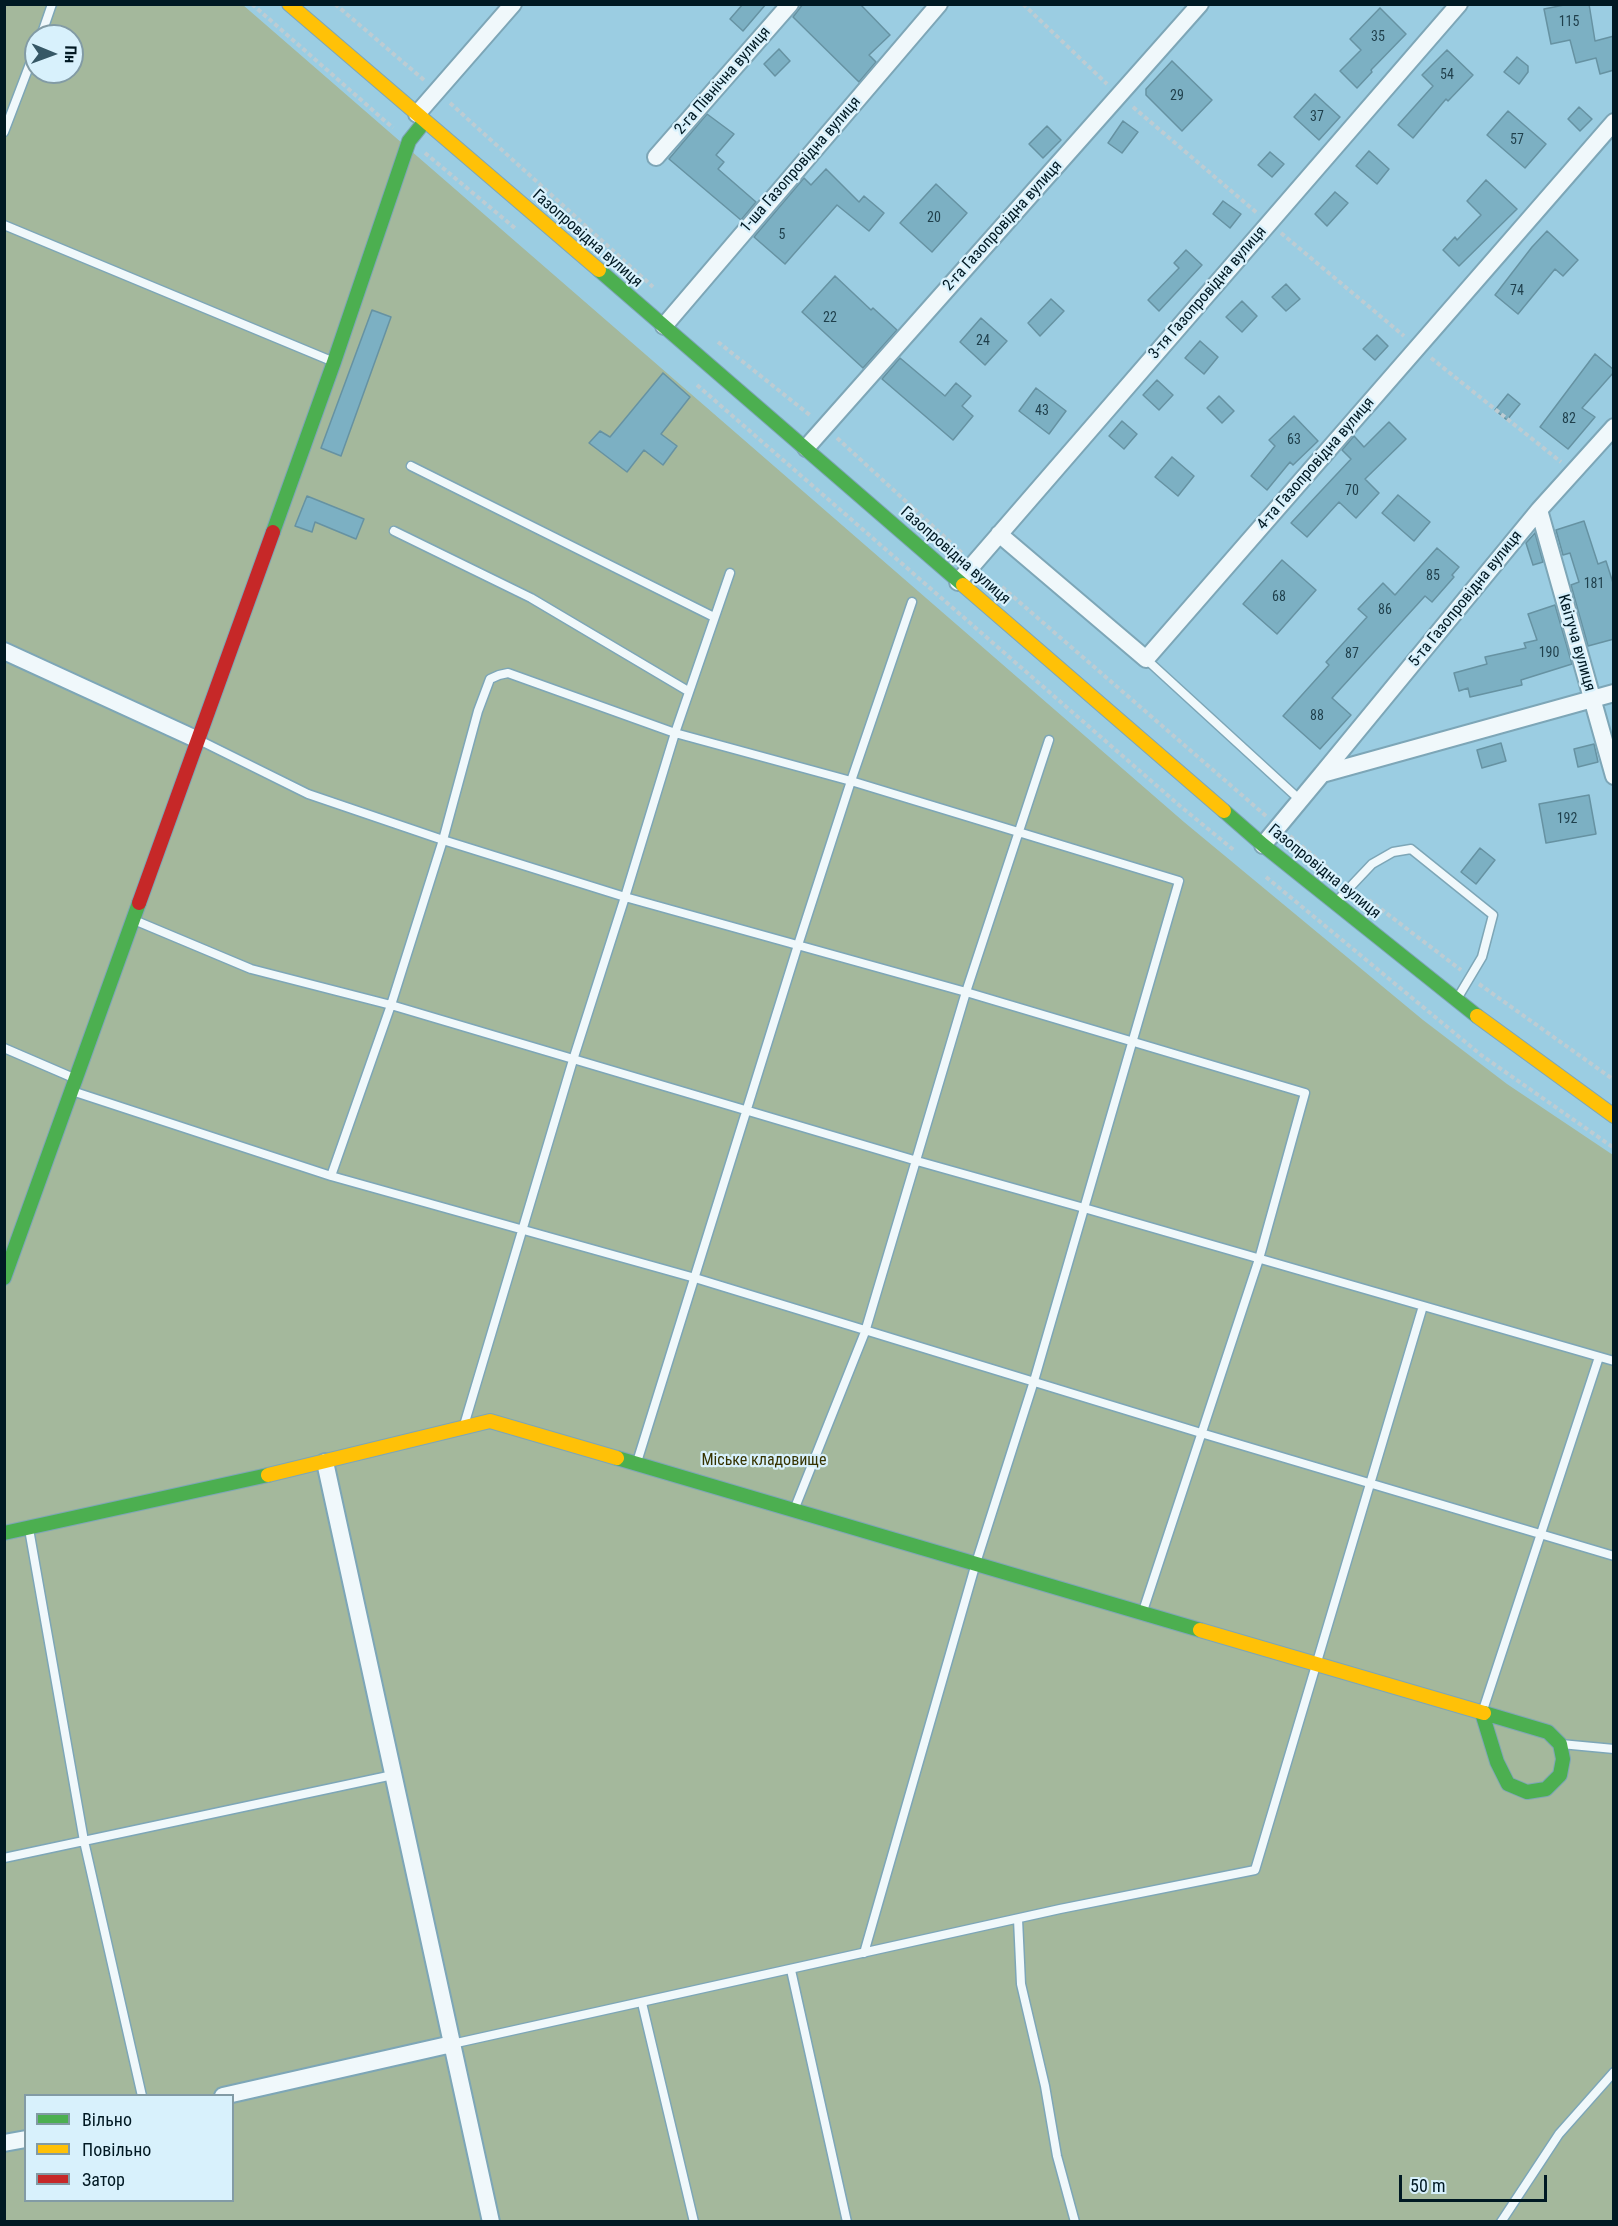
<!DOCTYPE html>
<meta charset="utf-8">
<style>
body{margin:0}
#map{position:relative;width:1618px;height:2226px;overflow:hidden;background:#9bcde2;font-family:"Roboto Condensed",sans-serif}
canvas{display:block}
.frame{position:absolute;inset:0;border:6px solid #001923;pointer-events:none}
.legend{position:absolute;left:24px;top:2094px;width:210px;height:108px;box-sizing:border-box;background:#d8f1fc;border:2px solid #829ba5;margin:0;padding:8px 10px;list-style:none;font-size:18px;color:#001923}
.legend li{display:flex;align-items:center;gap:12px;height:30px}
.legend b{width:30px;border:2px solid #829ba5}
.north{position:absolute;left:24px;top:24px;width:60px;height:60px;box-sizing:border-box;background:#d8f1fc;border:2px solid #829ba5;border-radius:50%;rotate:91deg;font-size:16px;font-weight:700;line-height:24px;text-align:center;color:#001923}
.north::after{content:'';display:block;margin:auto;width:21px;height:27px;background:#365866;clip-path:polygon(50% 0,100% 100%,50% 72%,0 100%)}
.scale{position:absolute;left:1399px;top:2175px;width:148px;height:27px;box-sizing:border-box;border:3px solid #001923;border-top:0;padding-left:8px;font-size:18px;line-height:21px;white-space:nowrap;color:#001923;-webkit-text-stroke:4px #d8f1fc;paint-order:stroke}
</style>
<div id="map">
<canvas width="1618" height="2226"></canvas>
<div class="frame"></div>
<ul class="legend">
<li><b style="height:8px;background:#4caf50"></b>Вільно</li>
<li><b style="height:8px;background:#ffc107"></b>Повільно</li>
<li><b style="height:8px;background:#c62828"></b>Затор</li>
</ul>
<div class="north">Пн</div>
<div class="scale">50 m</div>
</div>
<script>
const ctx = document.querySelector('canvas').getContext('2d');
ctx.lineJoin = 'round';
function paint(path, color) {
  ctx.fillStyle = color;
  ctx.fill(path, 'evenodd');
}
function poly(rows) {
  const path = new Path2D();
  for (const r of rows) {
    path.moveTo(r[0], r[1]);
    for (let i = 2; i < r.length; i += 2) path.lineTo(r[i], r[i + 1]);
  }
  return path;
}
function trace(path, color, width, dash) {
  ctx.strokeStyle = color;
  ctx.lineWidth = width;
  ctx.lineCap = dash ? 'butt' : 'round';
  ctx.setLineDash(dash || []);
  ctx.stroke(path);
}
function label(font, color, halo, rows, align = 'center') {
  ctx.font = font + ' "Roboto Condensed",sans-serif';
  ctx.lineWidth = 4.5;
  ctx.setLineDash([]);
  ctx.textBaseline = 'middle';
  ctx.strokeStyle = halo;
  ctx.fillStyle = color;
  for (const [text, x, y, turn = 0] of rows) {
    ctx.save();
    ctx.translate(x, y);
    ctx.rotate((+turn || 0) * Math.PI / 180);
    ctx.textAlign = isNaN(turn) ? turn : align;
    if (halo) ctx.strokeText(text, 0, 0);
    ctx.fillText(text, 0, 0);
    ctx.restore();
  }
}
const green = poly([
 [5,5,243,5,1184,822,1423,1020,1507,1084,1613,1155,1613,2221,5,2222],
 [36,36,72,36,72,72,36,72],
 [26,2096,232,2096,232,2200,26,2200]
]);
const building = poly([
 [743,4,766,4,743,31,730,19,743,4],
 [803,4,860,4,890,35,869,55,876,62,859,82,793,17,803,4],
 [1569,4,1589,4,1595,41,1614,36,1614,70,1600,74,1596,58,1576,63,1570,40,1551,44,1544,9,1569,4],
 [1380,8,1406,34,1371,70,1372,72,1357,88,1340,71,1361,50,1350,39,1380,8],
 [779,49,790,61,775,76,764,64,779,49],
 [1447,50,1473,75,1448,101,1446,99,1413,138,1398,125,1433,86,1422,75,1447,50],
 [1517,57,1528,66,1528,72,1519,84,1504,72,1517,57],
 [1172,61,1212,100,1182,131,1146,95,1146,89,1172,61],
 [1315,94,1340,117,1319,140,1294,117,1315,94],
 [1579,107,1592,119,1580,131,1568,119,1579,107],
 [1508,111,1546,144,1525,168,1487,135,1508,111],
 [707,114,734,134,716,155,724,162,718,169,756,202,741,220,669,159,707,114],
 [1123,121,1138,132,1122,153,1108,143,1123,121],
 [1047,126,1061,140,1043,158,1029,144,1047,126],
 [1369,151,1389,169,1377,184,1356,166,1369,151],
 [1270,152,1284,164,1272,177,1258,165,1270,152],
 [826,169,859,202,864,196,884,213,869,231,837,205,785,264,754,237,804,178,811,185,826,169],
 [1486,180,1517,209,1459,266,1443,250,1455,237,1457,240,1481,215,1467,201,1486,180],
 [936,184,967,213,932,252,900,223,936,184],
 [1335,192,1348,203,1327,226,1315,214,1335,192],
 [1223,201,1241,214,1230,228,1213,214,1223,201],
 [1547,231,1578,260,1563,276,1555,269,1518,314,1495,295,1532,247,1547,231],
 [1186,250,1202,265,1159,311,1148,300,1179,268,1174,263,1186,250],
 [835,276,871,310,873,308,897,330,863,368,802,312,835,276],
 [1286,284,1300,299,1286,311,1272,297,1286,284],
 [1051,299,1064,311,1040,336,1028,323,1051,299],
 [1242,301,1257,316,1242,332,1226,317,1242,301],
 [372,310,391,317,341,456,321,448,372,310],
 [981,318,1007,341,985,365,960,342,981,318],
 [1377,335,1388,346,1375,360,1363,349,1377,335],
 [1200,341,1218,357,1204,374,1185,358,1200,341],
 [1595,354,1614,370,1614,372,1582,408,1595,417,1568,449,1540,427,1595,354],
 [900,358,945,396,956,383,971,396,962,406,973,416,953,440,882,379,900,358],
 [663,373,690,397,661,434,677,446,663,465,644,450,627,472,589,443,600,431,610,437,663,373],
 [1157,380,1173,395,1159,410,1143,395,1157,380],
 [1036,388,1066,411,1049,434,1019,411,1036,388],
 [1508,394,1520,404,1507,420,1495,410,1508,394],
 [1219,396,1234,411,1222,423,1207,408,1219,396],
 [1294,416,1318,441,1293,465,1290,462,1267,490,1251,476,1275,446,1269,440,1294,416],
 [1122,421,1137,434,1124,449,1109,436,1122,421],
 [1389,422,1406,439,1365,479,1379,493,1356,518,1339,502,1307,537,1291,523,1351,459,1342,450,1354,436,1364,447,1389,422],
 [1172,457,1194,476,1178,496,1155,477,1172,457],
 [1398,495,1430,522,1414,541,1382,513,1398,495],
 [307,496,364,519,356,539,315,522,312,532,295,526,307,496],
 [1584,521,1598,564,1606,561,1614,586,1614,639,1588,646,1571,585,1579,582,1570,553,1563,555,1556,530,1584,521],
 [1535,533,1543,562,1533,565,1526,543,1535,533],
 [1437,548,1459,567,1452,575,1454,577,1432,602,1425,596,1332,698,1351,715,1320,749,1283,716,1329,665,1326,662,1367,617,1358,609,1383,583,1395,595,1437,548],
 [1282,560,1316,590,1277,634,1243,604,1282,560],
 [1555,605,1572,664,1521,680,1522,685,1470,697,1468,688,1459,691,1454,673,1487,664,1485,657,1526,648,1524,643,1537,640,1528,614,1555,605],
 [1501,743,1506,761,1482,768,1477,750,1501,743],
 [1594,744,1598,762,1578,767,1574,749,1594,744],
 [1589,795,1596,834,1546,843,1539,804,1589,795],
 [1480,848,1495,860,1476,884,1461,872,1480,848]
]);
const path = poly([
 [252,4,393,128],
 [335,4,424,80],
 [1023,4,1107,84],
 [450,103,653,287],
 [1133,107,1257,213],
 [425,153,516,229],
 [1281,233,1404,336],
 [718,342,811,416],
 [1431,358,1561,462],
 [697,385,1180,806,1235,851],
 [837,438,962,553],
 [1002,587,1266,816],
 [1290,836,1328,868],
 [1266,877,1481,1055,1614,1148],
 [1369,900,1461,970],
 [1479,984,1614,1080]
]);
const lane = poly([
 [41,36,52,4],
 [4,132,36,48],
 [4,225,334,362],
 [411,466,714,617],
 [394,531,531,598,688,691],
 [1146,659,1300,800],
 [199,740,308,794,443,840,625,897,966,992,1305,1093,1259,1259,1143,1611],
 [1336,902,1372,864,1393,852,1411,849,1493,915,1482,957,1457,999],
 [134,920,251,969,391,1005,917,1161,1084,1208,1614,1361],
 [4,1048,76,1079],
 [72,1091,331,1176,695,1278,1201,1433,1614,1556],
 [331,1176,391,1005,443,840,478,711,490,679,499,675,508,673,675,733,851,781,1179,881,1034,1381,976,1563,864,1953],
 [465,1422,573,1060,625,897,675,733,730,573],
 [637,1462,798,945,851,781,912,602],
 [794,1510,865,1332,966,992,1049,740],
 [29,1529,84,1841,142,2096],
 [1482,1713,1599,1357],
 [1561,1744,1614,1749],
 [4,1858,393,1775],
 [1018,1919,1021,1984,1045,2086,1057,2156,1075,2222],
 [791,1970,847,2222],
 [642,2003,694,2222],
 [452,2044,1060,1909,1255,1870,1423,1306],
 [1501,2222,1559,2134,1614,2072]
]);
const street = poly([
 [417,114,513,4],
 [656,157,790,4],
 [664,326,939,4],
 [806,448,1200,4],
 [1539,510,1614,776],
 [999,534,1146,659,1614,122],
 [958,582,1459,4],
 [4,651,198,740],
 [1322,774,1539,510,1614,427],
 [1263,845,1322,774,1614,693],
 [325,1462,491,2222],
 [223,2096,452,2044],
 [4,2143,26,2139]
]);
const fast = poly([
 [599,270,963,585],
 [273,532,334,362,409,141,425,121],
 [1224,811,1263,845,1477,1016],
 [4,1278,139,903],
 [617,1458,1200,1630],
 [4,1533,268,1475],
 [1482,1713,1497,1762,1508,1784,1527,1792,1546,1789,1560,1775,1563,1759,1560,1744,1548,1732,1484,1713]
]);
const slow = poly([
 [289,4,599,270],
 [963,585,1224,811],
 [1477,1016,1614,1116],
 [268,1475,490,1421,617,1458],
 [1200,1630,1484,1713]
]);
const jam = poly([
 [139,903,273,532]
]);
const numberNames = [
 ["115",1569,22],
 ["35",1378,37],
 ["54",1447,75],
 ["29",1177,96],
 ["37",1317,117],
 ["57",1517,140],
 ["20",934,218],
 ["5",782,235],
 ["74",1517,291],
 ["22",830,318],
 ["24",983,341],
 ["43",1042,411],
 ["82",1569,419],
 ["63",1294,440],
 ["70",1352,491],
 ["85",1433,576],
 ["181",1594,584],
 ["68",1279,597],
 ["86",1385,610],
 ["190",1549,653],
 ["87",1352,654],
 ["88",1317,716],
 ["192",1567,819]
];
const streetNames = [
 ["2-га Північна вулиця",723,81,-49],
 ["1-ша Газопровідна вулиця",801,165,-49],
 ["2-га Газопровідна вулиця",1003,226,-48],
 ["Газопровідна вулиця",587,239,41],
 ["3-тя Газопровідна вулиця",1208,293,-49],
 ["4-та Газопровідна вулиця",1316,464,-49],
 ["Газопровідна вулиця",955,556,41],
 ["5-та Газопровідна вулиця",1466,599,-51],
 ["Квітуча вулиця",1576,643,74],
 ["Газопровідна вулиця",1324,872,39]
];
const parkNames = [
 ["Міське кладовище",764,1461]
];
paint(green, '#a4b89c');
paint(building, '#7cb0c3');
trace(building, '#6692a2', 1.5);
trace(lane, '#7da6b7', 11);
trace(street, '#7da6b7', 20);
trace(fast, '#7da6b7', 16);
trace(slow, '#7da6b7', 16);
trace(jam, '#7da6b7', 16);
trace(path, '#bdccd3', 4, [4.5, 3]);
trace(lane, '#f0f8fb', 8);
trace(street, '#f0f8fb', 16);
trace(fast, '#4caf50', 14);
trace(slow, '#ffc107', 14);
trace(jam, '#c62828', 14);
label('14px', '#1f3f4b', null, numberNames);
label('16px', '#001923', '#d8f1fc', streetNames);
label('16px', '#363301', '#d8f1fc', parkNames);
</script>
